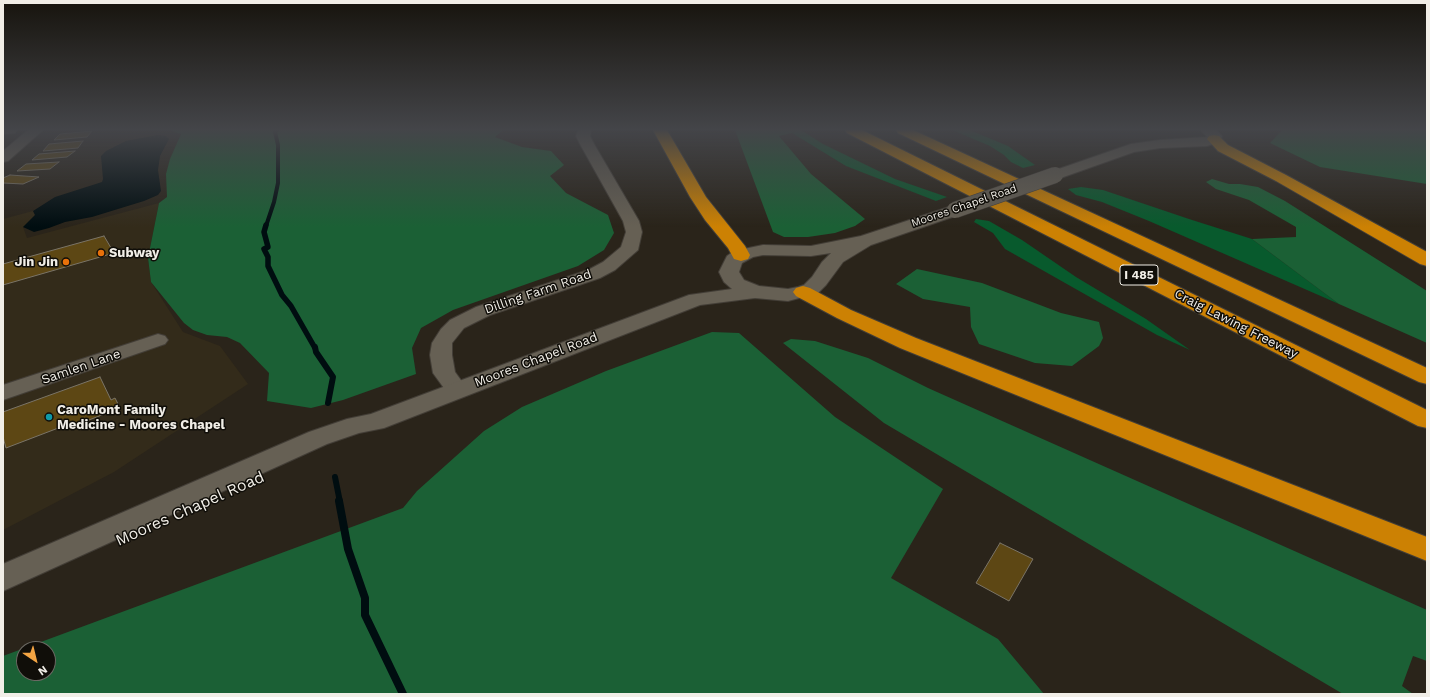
<!DOCTYPE html>
<style>
body{margin:0}
#map{position:relative;width:1430px;height:697px;overflow:hidden;background:#2a241a;font-family:"Work Sans",sans-serif}
canvas{display:block}
.frame{position:absolute;inset:0;border:4px solid #f1eee7;pointer-events:none}
.north{position:absolute;left:16px;top:641px;width:40px;height:40px;box-sizing:border-box;background:#100e09;border:1px solid #6a6862;border-radius:50%;rotate:145deg;font-size:11px;font-weight:700;line-height:16px;text-align:center;color:#f1eee7}
.north::after{content:'';display:block;margin:auto;width:14px;height:18px;background:#f3a443;clip-path:polygon(50% 0,100% 100%,50% 72%,0 100%)}
</style>
<div id="map">
<canvas width="1430" height="697"></canvas>
<div class="frame"></div>
<div class="north">N</div>
</div>
<script>
const ctx = document.querySelector('canvas').getContext('2d');
ctx.lineJoin = 'round';
function paint(path, color) {
  ctx.fillStyle = color;
  ctx.fill(path, 'evenodd');
}
function poly(rows) {
  const path = new Path2D();
  for (const r of rows) {
    path.moveTo(r[0], r[1]);
    for (let i = 2; i < r.length; i += 2) path.lineTo(r[i], r[i + 1]);
  }
  return path;
}
function trace(path, color, width, dash) {
  ctx.strokeStyle = color;
  ctx.lineWidth = width;
  ctx.lineCap = dash ? 'butt' : 'round';
  ctx.setLineDash(dash || []);
  ctx.stroke(path);
}
function label(font, color, halo, rows, align = 'center') {
  ctx.font = font + ' "Work Sans",sans-serif';
  ctx.lineWidth = 3;
  ctx.setLineDash([]);
  ctx.textBaseline = 'middle';
  ctx.strokeStyle = halo;
  ctx.fillStyle = color;
  for (const [text, x, y, turn = 0] of rows) {
    ctx.save();
    ctx.translate(x, y);
    ctx.rotate((+turn || 0) * Math.PI / 180);
    ctx.textAlign = isNaN(turn) ? turn : align;
    if (halo) ctx.strokeText(text, 0, 0);
    ctx.fillText(text, 0, 0);
    ctx.restore();
  }
}
const built = poly([
 [159,203,148,258,151,282,183,332,220,346,248,384,114,472,3,530,3,219,33,211,35,215,23,227,27,238]
]);
const green = poly([
 [795,130,801,130,823,144,895,179,947,197,936,201,846,166,792,133],
 [952,130,970,130,1008,146,1035,165,1023,168,1011,162,1004,155,990,146],
 [1081,187,1103,190,1189,219,1252,239,1339,304,1149,221,1102,202,1076,195,1068,189],
 [976,219,989,221,1022,240,1076,277,1146,319,1190,350,1157,335,1005,249,993,233,974,222]
]);
const forest = poly([
 [169,130,503,130,495,137,522,147,551,151,564,165,550,176,566,193,608,215,614,233,604,250,578,266,453,310,421,328,412,348,416,374,343,400,311,408,267,401,269,373,240,343,227,337,207,335,193,330,184,323,151,282,148,258,159,203,167,197,166,174,170,159,181,134],
 [735,130,795,130,792,133,779,136,811,174,865,219,855,226,835,233,808,237,784,237,773,232],
 [1282,130,1427,130,1427,184,1320,167,1270,143],
 [1212,179,1229,184,1240,184,1258,187,1285,201,1427,291,1427,343,1339,304,1252,239,1296,237,1296,227,1249,200,1216,189,1206,182],
 [917,269,982,283,1061,313,1099,322,1103,338,1099,346,1072,366,1035,363,979,344,971,327,970,307,923,299,896,284],
 [712,332,739,333,835,417,943,489,891,578,998,639,1044,694,3,694,3,656,403,508,417,491,484,431,522,407,606,371],
 [24,649,48,649,48,673,24,673],
 [791,339,815,341,868,358,928,388,1427,610,1427,661,1413,656,1402,686,1413,694,1343,694,884,423,783,343]
]);
const water = poly([
 [158,135,166,136,169,139,160,156,158,170,161,191,158,195,144,201,92,217,65,222,49,228,34,232,23,227,35,215,33,211,55,197,102,182,103,179,101,156,106,151,126,141]
]);
const streamFar3 = poly([
 [266,226,274,202,278,183,278,145,275,132,277,130]
]);
const streamFar2 = poly([
 [266,225,264,232,268,247,264,249,268,257,268,266,282,295,291,306,315,348]
]);
const streamFar1 = poly([
 [315,347,316,352,333,377,328,403],
 [335,477,340,502]
]);
const stream = poly([
 [339,501,348,549,365,598,365,615,403,694]
]);
const building = poly([
 [92,131,87,137,54,140,60,134,92,131],
 [83,141,78,148,43,151,49,144,83,141],
 [75,151,67,157,32,160,39,154,75,151],
 [59,162,50,169,17,171,26,164,59,162],
 [10,175,39,177,23,184,3,183,3,178,10,175],
 [104,236,114,253,3,285,3,264,104,236],
 [100,377,111,400,115,398,120,408,76,425,74,422,6,448,3,437,3,412,100,377],
 [1000,543,1033,559,1009,601,976,583,1000,543]
]);
const street = poly([
 [3,130,17,130,15,133,3,134,3,130],
 [28,130,43,130,8,161,3,162,3,151,28,130],
 [578,130,591,130,590,136,594,144,639,221,642,232,638,250,615,270,600,278,490,315,464,328,452,343,452,355,455,372,468,390,465,395,457,397,449,395,433,373,430,355,432,343,441,329,450,320,476,307,588,270,603,262,621,247,626,232,623,221,580,144,576,136,578,130],
 [158,334,165,336,168,340,165,344,3,400,3,385,158,334]
]);
const secondary = poly([
 [1201,130,1216,130,1222,136,1221,139,1219,142,1207,146,1160,148,1134,152,1055,180,1050,178,1047,175,1050,172,1131,144,1160,140,1207,137,1201,130],
 [955,205,961,206,963,210,961,214,871,245,843,262,826,285,818,293,788,301,755,298,700,305,384,428,359,433,327,444,3,591,3,564,309,432,347,419,371,414,689,295,732,289,724,282,719,272,727,256,734,251,763,245,811,246,861,236,955,205],
 [831,253,822,262,812,277,804,285,798,287,788,289,759,286,744,280,739,272,742,263,753,257,763,255,811,256,831,253]
]);
const highway = poly([
 [653,130,667,130,706,197,745,246,750,255,748,259,741,261,734,259,728,248,705,220,690,197,653,130],
 [845,130,862,130,1427,410,1427,428,1418,426,847,133,845,130],
 [896,130,913,130,1427,368,1427,384,1419,382,898,133,896,130],
 [1214,135,1219,136,1228,145,1286,175,1427,252,1427,266,1420,264,1276,181,1218,151,1207,139,1209,136,1214,135],
 [803,286,810,288,851,310,916,338,1427,537,1427,561,900,348,837,318,796,296,793,292,796,288,803,286]
]);
const secondaryBridge = poly([
 [955,210,1055,175]
]);
const markers = [
 [101,253,4,"#e8710a"],
 [66,262,4,"#e8710a"],
 [49,417,4,"#0f9aa8"]
];
const farStreetnames = [
 ["Moores Chapel Road",964,206,-19]
];
const shields = [
 [1139,275,38]
];
const shieldNames = [
 ["I 485",1139,275]
];
const poiNames = [
 ["Subway",109,253],
 ["Jin Jin",58,262,"right"],
 ["CaroMont Family",57,410],
 ["Medicine - Moores Chapel",57,425]
];
const streetNames = [
 ["Dilling Farm Road",538,292,-19],
 ["Craig Lawing Freeway",1236,324,27],
 ["Moores Chapel Road",536,360,-21],
 ["Samlen Lane",81,367,-19]
];
const nearStreetnames = [
 ["Moores Chapel Road",190,509,-24]
];
paint(built, '#332b1a');
paint(green, '#085a2d');
paint(forest, '#1b6035');
paint(water, '#000d10');
trace(streamFar3, '#000d10', 4);
trace(streamFar2, '#000d10', 5.5);
trace(streamFar1, '#000d10', 6);
trace(stream, '#000d10', 8);
paint(building, '#5d4714');
trace(building, '#7a7467', 1);
trace(street, '#433e37', 2);
trace(secondary, '#433e37', 2);
trace(highway, '#433e37', 2);
paint(street, '#666054');
paint(secondary, '#666054');
paint(highway, '#cc8103');
trace(secondaryBridge, '#433e37', 17, []);
trace(secondaryBridge, '#666054', 16);
const sky = ctx.createLinearGradient(0, 0, 0, 227);
sky.addColorStop(0, '#17140e');
sky.addColorStop(0.57, '#444549');
sky.addColorStop(1, '#44454900');
ctx.fillStyle = sky;
ctx.fillRect(0, 0, 1430, 227);
for (const [x, y, r, color] of markers) {
  const dot = new Path2D();
  dot.arc(x, y, r, 0, 2 * Math.PI);
  ctx.fillStyle = color;
  ctx.fill(dot);
  trace(dot, '#100e09', 1.5);
}
label('11px', '#f1eee7', '#100e09', farStreetnames);
for (const [x, y, w] of shields) {
  const box = new Path2D();
  box.roundRect(x - w / 2, y - 10, w, 20, 3);
  ctx.fillStyle = '#100e09';
  ctx.fill(box);
  trace(box, '#f1eee7', 1);
}
label('bold 12px', '#f1eee7', null, shieldNames);
label('bold 13px', '#f1eee7', '#100e09', poiNames, 'left');
label('13px', '#f1eee7', '#100e09', streetNames);
label('16px', '#f1eee7', '#100e09', nearStreetnames);
</script>
